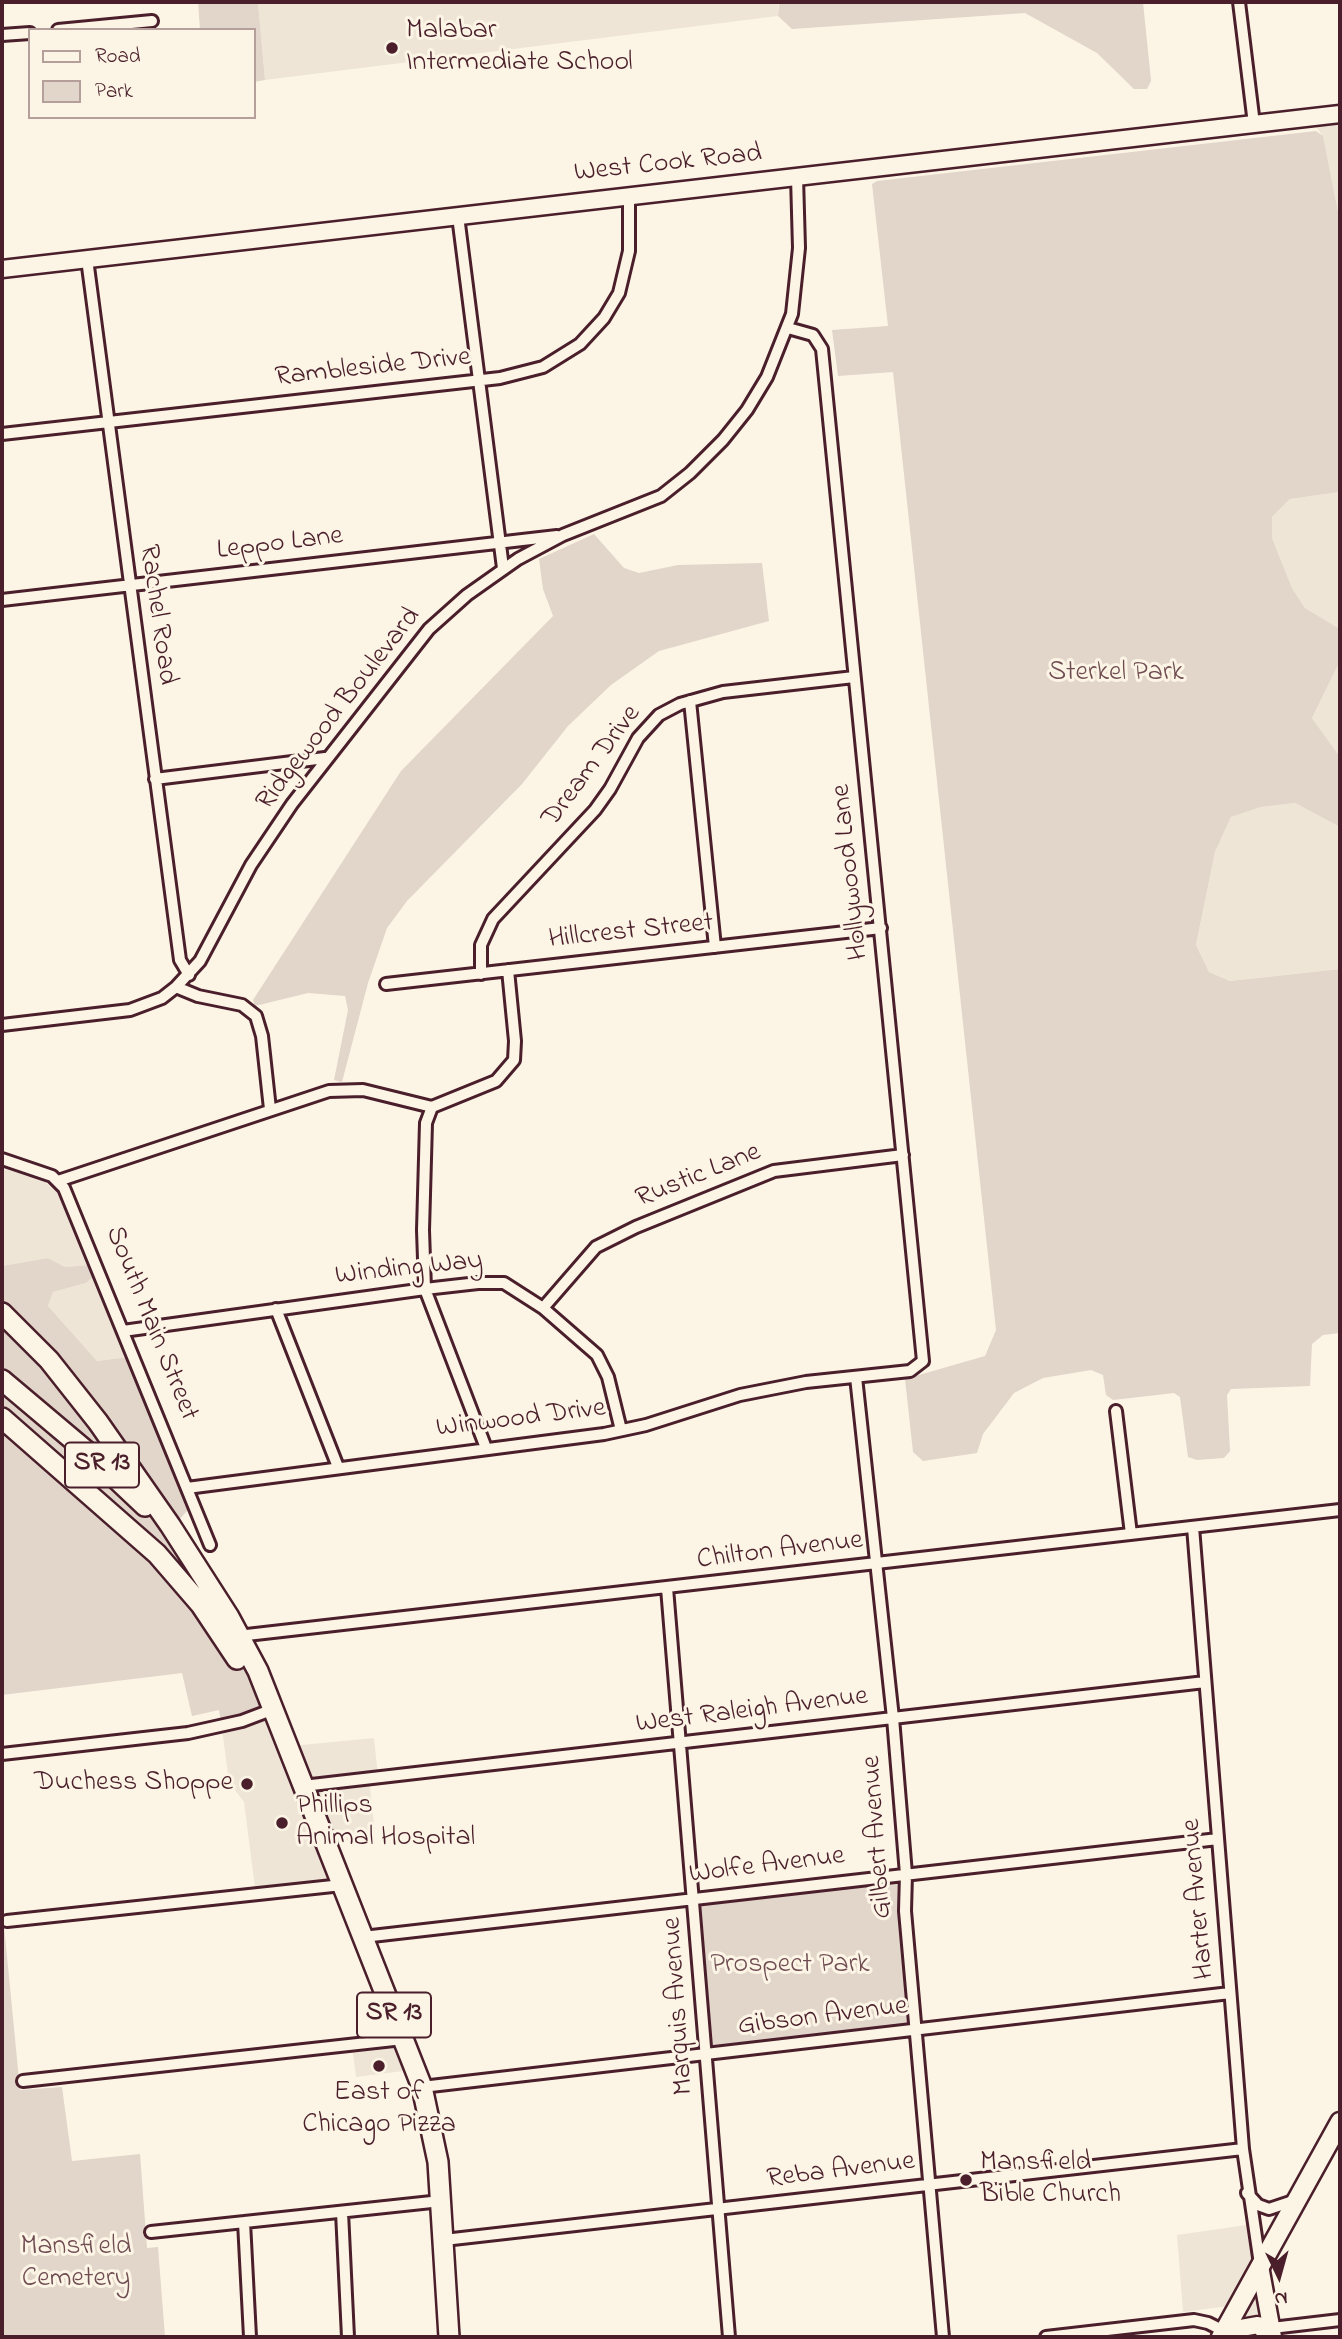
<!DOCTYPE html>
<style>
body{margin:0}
#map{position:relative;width:1342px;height:2339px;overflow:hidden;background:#fcf5e5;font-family:"Indie Flower",sans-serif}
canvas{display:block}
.frame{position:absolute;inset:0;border:4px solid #4a1f2b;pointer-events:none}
.legend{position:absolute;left:28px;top:28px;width:228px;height:91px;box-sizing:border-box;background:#fcf5e5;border:2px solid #b59f9b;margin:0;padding:9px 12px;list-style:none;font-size:21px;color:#4a1f2b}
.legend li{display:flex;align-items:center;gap:14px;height:35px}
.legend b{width:35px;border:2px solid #b59f9b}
.north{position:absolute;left:1244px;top:2241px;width:70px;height:70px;-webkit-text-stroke:5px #fcf5e5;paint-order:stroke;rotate:175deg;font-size:19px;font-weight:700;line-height:28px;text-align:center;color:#4a1f2b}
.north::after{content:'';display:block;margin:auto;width:24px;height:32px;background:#4a1f2b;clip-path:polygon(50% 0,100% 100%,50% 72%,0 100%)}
</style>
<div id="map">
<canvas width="1342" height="2339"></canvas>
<div class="frame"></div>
<ul class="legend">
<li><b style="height:9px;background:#fcf5e5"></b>Road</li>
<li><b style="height:19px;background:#e2d5ca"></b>Park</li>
</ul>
<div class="north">N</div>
</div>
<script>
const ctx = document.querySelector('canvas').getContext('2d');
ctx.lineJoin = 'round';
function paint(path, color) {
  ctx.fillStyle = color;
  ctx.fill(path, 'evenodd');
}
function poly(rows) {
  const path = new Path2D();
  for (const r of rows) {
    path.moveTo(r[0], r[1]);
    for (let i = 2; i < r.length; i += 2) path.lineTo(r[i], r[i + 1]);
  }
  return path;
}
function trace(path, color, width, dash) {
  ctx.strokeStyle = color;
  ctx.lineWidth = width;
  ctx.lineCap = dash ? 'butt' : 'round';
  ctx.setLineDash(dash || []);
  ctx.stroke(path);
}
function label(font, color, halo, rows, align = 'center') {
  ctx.font = font + ' "Indie Flower",sans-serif';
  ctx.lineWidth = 6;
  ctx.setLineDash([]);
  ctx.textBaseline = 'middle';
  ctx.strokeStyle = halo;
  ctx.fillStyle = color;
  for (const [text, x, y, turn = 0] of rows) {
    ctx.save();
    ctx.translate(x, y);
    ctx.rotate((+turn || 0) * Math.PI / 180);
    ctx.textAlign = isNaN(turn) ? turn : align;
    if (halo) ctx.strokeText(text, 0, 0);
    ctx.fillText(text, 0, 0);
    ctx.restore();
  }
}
const built = poly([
 [258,2,778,2,778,16,265,80],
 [1340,124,1340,222,1323,137,1316,126],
 [1340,492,1340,629,1305,608,1292,588,1272,538,1272,517,1290,499],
 [1340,661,1340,757,1312,718],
 [1295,803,1340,827,1340,969,1230,981,1209,972,1196,945,1215,852,1231,817,1261,807],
 [2,1166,42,1180,58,1193,89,1265,65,1267,48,1258,2,1266],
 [94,1276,128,1357,97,1361,48,1306,53,1292,86,1283],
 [281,1715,291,1746,374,1738,378,1776,369,1778,375,1833,329,1845,342,1878,255,1888,244,1802,229,1782,222,1729],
 [403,2047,411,2070,356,2077,353,2053],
 [1246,2225,1265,2337,1220,2337,1237,2305,1183,2312,1177,2235]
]);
const green = poly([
 [198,2,258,2,265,80,254,82,254,30,200,30],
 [779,2,1143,2,1151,81,1147,89,1134,89,1097,53,1025,13,792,29,778,16],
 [1316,131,1323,136,1340,222,1340,492,1290,499,1272,517,1272,538,1292,588,1305,608,1340,629,1340,661,1312,718,1340,757,1340,827,1295,803,1261,807,1231,817,1215,852,1196,945,1209,972,1230,981,1340,969,1340,1333,1323,1335,1312,1344,1310,1386,1231,1389,1227,1395,1230,1451,1224,1458,1197,1460,1188,1457,1180,1397,1174,1393,1113,1400,1106,1395,1103,1375,1091,1370,1043,1378,1014,1393,983,1434,977,1453,923,1461,913,1452,905,1379,985,1356,996,1330,893,372,838,376,832,330,888,326,872,184,877,181],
 [594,534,624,568,639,573,678,565,762,563,769,621,659,651,611,685,568,726,522,784,407,901,387,928,368,983,342,1082,334,1080,348,1010,345,996,308,993,255,1006,253,1000,401,771,553,616,543,589,539,559],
 [48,1258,65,1267,89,1265,94,1276,86,1283,53,1292,48,1306,97,1361,128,1357,185,1498,188,1510,176,1523,281,1715,222,1729,219,1710,192,1716,182,1673,2,1695,2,1266],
 [906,1874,917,2030,706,2054,695,1899],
 [2,1905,20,2090,62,2087,72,2161,140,2154,147,2248,158,2247,165,2337,2,2337]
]);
const street = poly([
 [1239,2,1254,124],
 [58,30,152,21],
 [2,35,30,33],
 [458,216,503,568],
 [87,259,180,960,189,975],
 [2,434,500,378,543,367,580,344,604,318,619,293,629,251,629,196],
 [2,600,557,536],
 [690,701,715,947],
 [155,779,325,758],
 [481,974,481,945,493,919,595,810,610,789,638,738,659,715,680,704,723,692,854,677],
 [386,984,881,928],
 [176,987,198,996,242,1005,256,1016,262,1036,270,1109],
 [2,1025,130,1010,162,998,176,987,200,961,251,865,292,804,429,629,467,595,518,559,563,535,661,496,690,473,723,440,747,410,767,377,792,314,799,248,797,177],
 [2,1159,52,1176,64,1188,210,1545],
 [58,1181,329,1091,363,1090,432,1107],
 [543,1308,596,1247,636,1227,774,1171,903,1155],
 [276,1309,338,1467],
 [123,1331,425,1289,478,1283,504,1283,543,1308,597,1355,608,1377,621,1430],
 [856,1377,893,1718,906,1874,905,1911,943,2337],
 [1116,1411,1131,1534],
 [486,1448,425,1289,423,1230,426,1123,432,1107,496,1081,514,1060,515,1041,508,970],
 [187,1488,604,1434,646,1425,740,1395,806,1382,910,1371,923,1361,822,349,813,335,788,328],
 [1193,1527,1243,2149,1260,2264],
 [667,1588,729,2337],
 [238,1636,1340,1510],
 [2,1754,188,1733,242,1721,271,1710],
 [303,1786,1205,1682],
 [7,1921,342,1885],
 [363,1937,1218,1839],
 [23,2081,403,2039],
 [422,2087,1230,1993],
 [1247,2193,1258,2205,1269,2209,1293,2201],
 [342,2212,348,2337],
 [244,2222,250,2337],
 [151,2232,441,2201],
 [444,2240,1243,2149],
 [1272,2328,1340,2320],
 [1046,2337,1194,2320,1208,2323,1224,2331]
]);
const secondary = poly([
 [2,269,1340,114],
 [1260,2266,1273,2337],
 [1224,2331,1258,2325,1271,2337]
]);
const primary = poly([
 [1221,2337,1340,2122]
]);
const highway = poly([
 [2,1313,49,1360,98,1422,170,1525,229,1617,258,1671,422,2087,438,2162,449,2337],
 [2,1380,91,1455,145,1506],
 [2,1418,157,1554,201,1605,237,1659]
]);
const markers = [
 [392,48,7,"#4a1f2b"],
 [247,1784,7,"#4a1f2b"],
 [282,1823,7,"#4a1f2b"],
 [379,2066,7,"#4a1f2b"],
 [966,2180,7,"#4a1f2b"]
];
const shields = [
 [102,1465,74],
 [394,2015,74]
];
const shieldNames = [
 ["SR 13",102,1465],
 ["SR 13",394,2015]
];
const poiNames = [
 ["Malabar",406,32],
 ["Intermediate School",406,64],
 ["Duchess Shoppe",233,1784,"right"],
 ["Phillips",296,1807],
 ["Animal Hospital",296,1839],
 ["East of",379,2094,"center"],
 ["Chicago Pizza",379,2126,"center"],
 ["Mansfield",980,2164],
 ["Bible Church",980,2196]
];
const streetNames = [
 ["West Cook Road",668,165,-6],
 ["Rambleside Drive",373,369,-6],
 ["Leppo Lane",280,545,-7],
 ["Rachel Road",156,615,82],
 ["Ridgewood Boulevard",340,710,-52],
 ["Dream Drive",593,767,-53],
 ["Hollywood Lane",852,872,-96],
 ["Hillcrest Street",631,933,-6],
 ["Rustic Lane",699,1177,-22],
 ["Winding Way",409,1270,-6],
 ["South Main Street",150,1324,68],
 ["Winwood Drive",521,1420,-7],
 ["Chilton Avenue",780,1552,-7],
 ["West Raleigh Avenue",752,1712,-7],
 ["Gilbert Avenue",879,1837,-94],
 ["Wolfe Avenue",767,1867,-7],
 ["Harter Avenue",1200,1899,-95],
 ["Marquis Avenue",680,2006,-94],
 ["Gibson Avenue",823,2018,-7],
 ["Reba Avenue",841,2172,-7]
];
const parkNames = [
 ["Sterkel Park",1116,674],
 ["Prospect Park",790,1966],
 ["Mansfield",76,2248],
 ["Cemetery",76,2280]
];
paint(built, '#eee5d7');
paint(green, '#e2d5ca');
trace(street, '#4a1f2b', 16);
trace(secondary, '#4a1f2b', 21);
trace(primary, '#4a1f2b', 23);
trace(highway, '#4a1f2b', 24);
trace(street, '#fcf5e5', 10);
trace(secondary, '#fcf5e5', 16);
trace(primary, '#fcf5e5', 18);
trace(highway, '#fcf5e5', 19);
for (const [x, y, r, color] of markers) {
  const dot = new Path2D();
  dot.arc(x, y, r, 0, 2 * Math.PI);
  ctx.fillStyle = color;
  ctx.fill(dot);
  trace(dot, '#fcf5e5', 2.5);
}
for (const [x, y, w] of shields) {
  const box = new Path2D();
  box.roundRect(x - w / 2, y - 22.5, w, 45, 5);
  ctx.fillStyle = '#fcf5e5';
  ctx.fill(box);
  trace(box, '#4a1f2b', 2);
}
label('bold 26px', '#4a1f2b', null, shieldNames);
label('28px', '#4a1f2b', '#fcf5e5', poiNames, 'left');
label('28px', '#4a1f2b', '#fcf5e5', streetNames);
label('28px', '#704c53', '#fcf5e5', parkNames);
</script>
